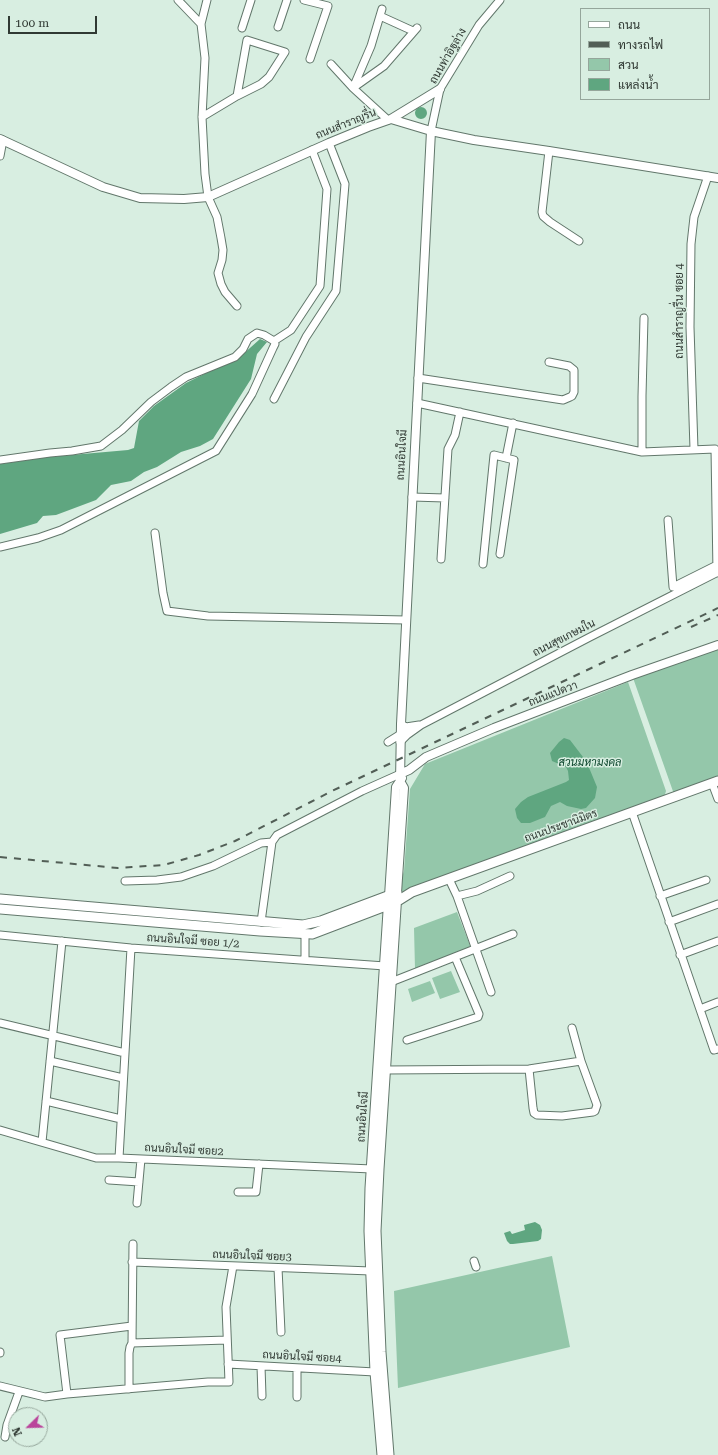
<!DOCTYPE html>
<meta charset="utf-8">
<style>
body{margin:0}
#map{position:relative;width:718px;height:1455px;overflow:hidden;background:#d8eee1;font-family:"Roboto Serif",Sarabun,serif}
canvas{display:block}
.legend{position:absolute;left:580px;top:8px;width:130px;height:92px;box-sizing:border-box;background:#d8eee1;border:1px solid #95a69b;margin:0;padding:5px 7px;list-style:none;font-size:12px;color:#303933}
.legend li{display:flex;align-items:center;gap:8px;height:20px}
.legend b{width:20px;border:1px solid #95a69b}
.north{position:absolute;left:8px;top:1407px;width:40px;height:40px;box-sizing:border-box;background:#d8eee1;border:1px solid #95a69b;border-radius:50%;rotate:247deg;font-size:11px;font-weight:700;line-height:16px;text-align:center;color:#303933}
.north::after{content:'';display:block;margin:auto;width:14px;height:18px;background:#ba449b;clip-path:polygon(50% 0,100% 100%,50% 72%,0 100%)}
.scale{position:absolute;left:8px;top:16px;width:89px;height:18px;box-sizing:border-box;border:2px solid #303933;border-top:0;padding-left:5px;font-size:12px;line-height:14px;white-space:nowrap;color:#303933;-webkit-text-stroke:3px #d8eee1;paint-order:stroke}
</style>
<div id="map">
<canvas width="718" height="1455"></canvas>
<ul class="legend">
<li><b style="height:5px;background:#fff"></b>ถนน</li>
<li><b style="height:5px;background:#525e56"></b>ทางรถไฟ</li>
<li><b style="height:11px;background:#94c7aa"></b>สวน</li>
<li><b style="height:11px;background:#5fa680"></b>แหล่งน้ำ</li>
</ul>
<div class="north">N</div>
<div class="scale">100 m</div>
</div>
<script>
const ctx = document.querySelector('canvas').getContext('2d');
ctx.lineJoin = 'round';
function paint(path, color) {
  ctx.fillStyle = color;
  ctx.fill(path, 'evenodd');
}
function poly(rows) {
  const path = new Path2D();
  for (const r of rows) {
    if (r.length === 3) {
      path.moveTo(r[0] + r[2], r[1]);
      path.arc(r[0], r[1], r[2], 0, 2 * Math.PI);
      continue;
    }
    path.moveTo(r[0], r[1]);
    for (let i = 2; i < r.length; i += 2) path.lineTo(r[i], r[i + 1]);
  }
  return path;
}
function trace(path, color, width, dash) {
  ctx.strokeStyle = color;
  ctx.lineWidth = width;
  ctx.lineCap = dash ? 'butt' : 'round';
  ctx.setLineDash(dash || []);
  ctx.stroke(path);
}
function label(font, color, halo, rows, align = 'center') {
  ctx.font = font + ' "Roboto Serif",Sarabun,serif';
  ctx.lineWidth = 3;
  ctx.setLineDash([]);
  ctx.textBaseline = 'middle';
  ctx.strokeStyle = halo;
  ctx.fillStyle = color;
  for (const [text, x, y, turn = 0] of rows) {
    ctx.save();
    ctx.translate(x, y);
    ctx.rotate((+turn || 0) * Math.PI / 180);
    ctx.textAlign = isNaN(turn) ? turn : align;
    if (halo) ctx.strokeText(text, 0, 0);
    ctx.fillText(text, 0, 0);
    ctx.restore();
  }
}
const green = poly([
 [718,645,718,799,712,783,675,797,632,675],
 [628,682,666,791,663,801,524,852,397,893,404,871,410,789,425,764],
 [457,912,471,948,415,969,414,928],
 [451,971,460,992,440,999,432,978],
 [430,981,435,993,412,1002,408,989],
 [552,1256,570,1347,398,1388,394,1291]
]);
const water = poly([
 [421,113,6],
 [260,339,267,342,257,354,251,379,213,439,200,446,181,452,157,467,144,472,131,481,111,485,96,500,56,515,43,516,37,523,0,534,0,464,49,457,128,450,134,448,139,421,154,406,186,383,241,356],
 [564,738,570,740,583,757,590,770,597,787,595,798,586,808,581,809,567,806,560,802,551,806,545,817,530,823,521,823,517,818,515,809,521,802,528,797,566,782,569,780,568,771,566,767,552,761,550,753,559,742],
 [535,1222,540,1225,542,1230,541,1239,538,1241,513,1244,510,1244,507,1241,504,1233,510,1231,512,1234,525,1230,524,1225]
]);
const minor = poly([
 [178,0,201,24],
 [207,0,201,24,205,58,202,117,205,174,208,197,217,217,221,238,223,250,222,260,218,273,221,284,225,292,237,306],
 [304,0,328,6,310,59],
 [382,9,371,46,353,88,388,120],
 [380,16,413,31],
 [278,27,287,0],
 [242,28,251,0],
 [331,64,353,88,384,66,417,28],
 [202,117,237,96,261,84,269,77,285,52,247,40,237,96],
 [431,131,440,89,479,25,500,0],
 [549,151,542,212,543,216,550,222,579,241],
 [0,156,3,140],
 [274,341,291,330,320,286,327,189,312,150],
 [418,378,563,400,570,397,572,396,574,392,574,370,569,366,549,362],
 [274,399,306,337,336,291,345,184,329,143],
 [417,403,642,452,715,449,717,573],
 [694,449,690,327,691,244,694,217,708,176],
 [642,452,642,396,644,318],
 [506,458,513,423],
 [0,460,50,453,72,451,101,446,122,430,151,402,171,387,186,377,235,357,243,349,248,339,257,333,264,335,274,341,275,344,273,348,252,394,216,451,61,530,38,538,0,547],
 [412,497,445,498],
 [668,520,673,587,717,565],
 [155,533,163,593,167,611,208,616,406,620],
 [441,559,448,449,455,435,460,412],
 [483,564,494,455,514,460,500,554],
 [401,724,406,727,419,725],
 [388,742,404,732],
 [400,742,407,735,421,725,590,637,718,572],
 [712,783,718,799],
 [632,812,714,1050,718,1049],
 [449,879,457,896,491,992],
 [125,881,157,880,181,877,213,866,261,843,272,842],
 [457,896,477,891,510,876],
 [660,896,706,880],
 [261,922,272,842,277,835,362,791,400,774],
 [669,922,718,904],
 [0,935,131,948,385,966],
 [680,955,718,941],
 [305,960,305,934],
 [391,982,513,934],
 [700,1009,718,1002],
 [0,1023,125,1053],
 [407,1040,478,1017,479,1014,474,1002,455,957],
 [50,1061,123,1078],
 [529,1069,533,1108,534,1113,537,1115,562,1116,593,1112,595,1111,597,1105,581,1061],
 [385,1070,529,1069,581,1061,572,1028],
 [46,1101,121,1119],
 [0,1130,96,1158,119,1158,372,1169],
 [42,1142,62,941],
 [119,1158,131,948],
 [109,1180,139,1182],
 [238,1192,256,1192,259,1164],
 [137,1203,141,1159],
 [474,1261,476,1267],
 [132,1262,371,1271],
 [278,1268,281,1332],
 [132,1343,227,1340],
 [0,1352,0,1353],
 [228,1364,375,1372],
 [261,1366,262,1396],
 [0,1386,45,1397,67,1394,208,1382,229,1382,226,1307,233,1266],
 [129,1389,129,1353,130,1347,132,1343,133,1244],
 [67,1394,60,1335,132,1326],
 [297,1397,297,1368],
 [5,1437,7,1425,19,1392]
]);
const tertiary = poly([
 [391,119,440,89],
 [0,139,103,187,140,198,184,199,208,197,329,143,368,127,391,119,431,131,474,140,549,151,718,178],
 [400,774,409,770,426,757,494,728,632,675,718,645],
 [397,893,404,788,400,781,401,724,431,131],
 [389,896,396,787,402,778]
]);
const secondary = poly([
 [0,899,303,925,321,921,393,894],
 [0,909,260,931,312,934,396,902,412,892,718,781],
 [382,1455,375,1372,369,1231,370,1188,389,896],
 [389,1455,381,1352,376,1231,379,1169,397,893]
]);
const rail = poly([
 [691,627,718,615],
 [0,857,118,868,132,867,164,865,199,855,235,841,332,791,718,608]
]);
const streetNames = [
 ["ถนนท่าอิฐล่าง",448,56,-60],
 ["ถนนสำราญรื่น",346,124,-22],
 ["ถนนสำราญรื่น ซอย 4",680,311,-90],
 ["ถนนอินใจมี",402,455,-87],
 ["ถนนสุขเกษมใน",564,638,-27],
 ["ถนนแปดวา",553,694,-21],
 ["ถนนประชานิมิตร",561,826,-20],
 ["ถนนอินใจมี ซอย 1/2",193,941,4],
 ["ถนนอินใจมี",363,1117,-86],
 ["ถนนอินใจมี ซอย2",184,1150,3],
 ["ถนนอินใจมี ซอย3",252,1256,2],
 ["ถนนอินใจมี ซอย4",302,1357,3]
];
const parkNames = [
 ["สวนมหามงคล",590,763]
];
paint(green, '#94c7aa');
paint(water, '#5fa680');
trace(minor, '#62776b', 9);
trace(tertiary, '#62776b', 10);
trace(secondary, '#62776b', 11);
trace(minor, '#fff', 7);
trace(tertiary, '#fff', 8);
trace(secondary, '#fff', 9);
trace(rail, '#525e56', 2, [7, 7]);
label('11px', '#303933', '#d8eee1', streetNames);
label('italic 11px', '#0c462d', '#d8eee1', parkNames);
</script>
